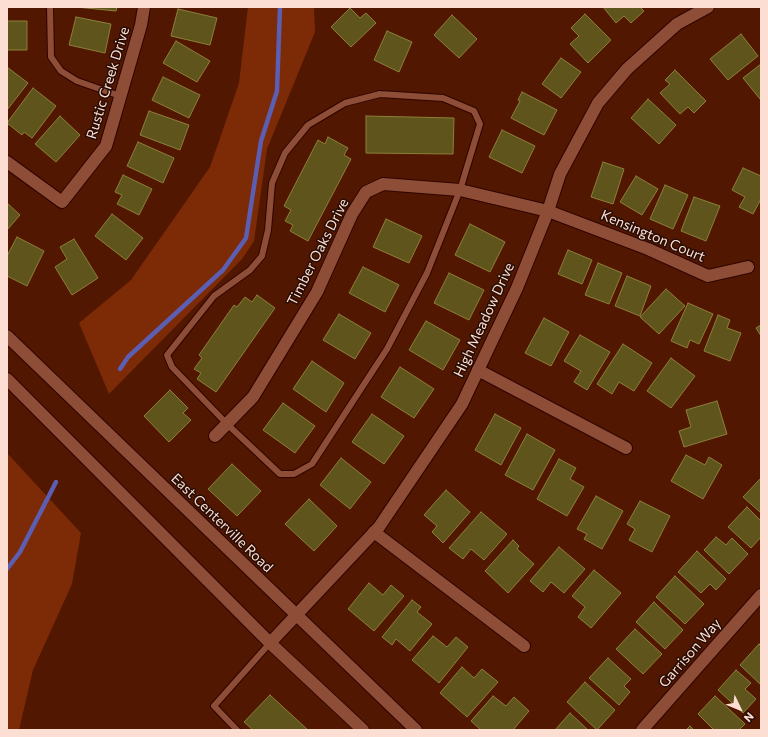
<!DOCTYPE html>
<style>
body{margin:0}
#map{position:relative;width:768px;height:737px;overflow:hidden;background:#521701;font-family:Commissioner,sans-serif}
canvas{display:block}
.frame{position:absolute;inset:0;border:8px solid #fdded3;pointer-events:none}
.north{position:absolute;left:720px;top:689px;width:40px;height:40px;-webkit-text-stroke:3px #270d05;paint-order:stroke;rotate:133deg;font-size:11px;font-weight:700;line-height:16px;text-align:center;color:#fdded3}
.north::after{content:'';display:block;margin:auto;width:14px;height:18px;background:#fdded3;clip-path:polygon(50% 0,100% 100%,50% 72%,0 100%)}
</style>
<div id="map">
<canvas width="768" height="737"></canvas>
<div class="frame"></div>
<div class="north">N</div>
</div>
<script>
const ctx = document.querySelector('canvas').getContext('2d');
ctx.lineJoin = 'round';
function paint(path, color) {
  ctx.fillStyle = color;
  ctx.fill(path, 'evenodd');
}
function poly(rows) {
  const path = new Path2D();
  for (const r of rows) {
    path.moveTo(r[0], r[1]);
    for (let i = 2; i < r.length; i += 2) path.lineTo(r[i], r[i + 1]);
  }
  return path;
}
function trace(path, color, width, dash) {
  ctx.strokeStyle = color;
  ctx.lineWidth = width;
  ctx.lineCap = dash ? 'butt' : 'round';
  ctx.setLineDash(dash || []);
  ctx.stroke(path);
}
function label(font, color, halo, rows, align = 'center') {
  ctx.font = font + ' Commissioner,sans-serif';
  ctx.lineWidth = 3;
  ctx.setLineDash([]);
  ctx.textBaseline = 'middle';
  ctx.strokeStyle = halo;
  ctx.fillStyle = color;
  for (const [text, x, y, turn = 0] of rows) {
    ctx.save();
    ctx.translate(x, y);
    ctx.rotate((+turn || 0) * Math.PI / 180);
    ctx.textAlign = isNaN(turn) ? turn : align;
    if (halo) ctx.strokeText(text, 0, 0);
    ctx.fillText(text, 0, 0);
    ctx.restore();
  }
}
const green = poly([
 [248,7,314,7,315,32,267,149,254,241,242,259,109,394,79,323,131,280,210,167,239,83],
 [7,453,81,533,72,584,33,670,19,730,7,730]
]);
const stream = poly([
 [120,369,128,357,223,270,246,238,261,141,277,91,280,7],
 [7,569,20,552,56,482]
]);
const building = poly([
 [76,7,117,7,116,11,76,7],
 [603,7,640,7,644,11,631,23,624,16,616,23,603,7],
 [350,8,360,18,366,13,376,23,351,47,331,27,350,8],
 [178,9,217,18,210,45,171,36,178,9],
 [585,14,611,40,588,63,570,44,579,36,571,28,585,14],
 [452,15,477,39,459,58,434,35,452,15],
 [76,17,111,24,105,53,69,45,76,17],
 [7,21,27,21,27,50,7,50,7,21],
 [387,31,412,42,399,72,374,60,387,31],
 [741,34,758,56,728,80,710,59,741,34],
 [176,41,210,61,197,82,163,63,176,41],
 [561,58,581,72,561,98,542,84,561,58],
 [761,64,761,99,760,99,743,78,761,64],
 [7,67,28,83,7,110,7,67],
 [675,70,706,101,694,113,688,107,680,114,660,93,670,84,665,80,675,70],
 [163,77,200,95,189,118,152,100,163,77],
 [33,88,56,106,32,138,24,132,22,135,7,123,33,88],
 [522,92,557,110,544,135,511,118,520,101,518,100,522,92],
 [648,99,676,125,659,144,631,118,648,99],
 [149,111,189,125,180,150,140,135,149,111],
 [60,116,80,135,56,162,35,144,60,116],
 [366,116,454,118,453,154,366,153,366,116],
 [502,130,535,146,522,173,489,157,502,130],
 [328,137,348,148,344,155,351,159,308,241,290,231,293,225,285,221,291,210,284,206,318,140,325,144,328,137],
 [138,142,174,158,163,183,127,166,138,142],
 [603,162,624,169,613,204,591,197,603,162],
 [743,168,761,176,761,199,753,214,739,207,745,197,732,190,743,168],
 [123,175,152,189,139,215,117,204,122,195,115,192,123,175],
 [636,176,658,189,642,215,620,202,636,176],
 [665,185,688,195,673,229,650,219,665,185],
 [694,197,720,206,706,241,681,231,694,197],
 [7,203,20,215,7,230,7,203],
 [112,214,143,238,126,260,95,236,112,214],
 [386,219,422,236,409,263,373,247,386,219],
 [470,224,505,242,490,272,455,255,470,224],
 [17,237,44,251,27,286,7,276,7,256,17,237],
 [74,239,98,278,72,295,55,267,67,259,60,247,74,239],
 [568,250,592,260,582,284,558,274,568,250],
 [598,263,622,273,609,304,585,295,598,263],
 [363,267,399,285,385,312,349,293,363,267],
 [449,273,484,290,469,320,434,303,449,273],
 [627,276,651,286,640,316,615,306,627,276],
 [666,289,685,306,659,334,640,317,666,289],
 [257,295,275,308,216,392,197,379,201,373,194,369,202,358,199,355,234,305,237,307,245,297,252,302,257,295],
 [688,303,713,314,699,344,690,340,687,348,671,341,688,303],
 [339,314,371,333,355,359,323,340,339,314],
 [718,315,730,320,727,328,741,333,730,361,704,351,718,315],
 [544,318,569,332,551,366,525,353,544,318],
 [426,321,460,340,443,370,409,350,426,321],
 [761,325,761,336,756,328,761,325],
 [580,335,610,352,587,390,574,382,581,371,564,361,580,335],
 [623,344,652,363,634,391,619,382,612,394,597,384,623,344],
 [671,358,695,376,671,408,647,391,671,358],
 [312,361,344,383,326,412,293,389,312,361],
 [400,367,434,389,414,418,381,397,400,367],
 [170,390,188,408,183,413,191,420,169,442,144,416,170,390],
 [717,401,727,434,684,447,679,431,691,427,686,410,717,401],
 [283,403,315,426,295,453,263,430,283,403],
 [372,414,404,436,384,464,352,442,372,414],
 [495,414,521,428,501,465,475,450,495,414],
 [527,434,555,450,533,490,505,475,527,434],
 [686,455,705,465,709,457,722,465,703,499,671,481,686,455],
 [341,458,371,482,350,509,320,485,341,458],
 [559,459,576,468,570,479,584,487,567,516,537,499,559,459],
 [232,464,261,491,237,516,208,489,232,464],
 [761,478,761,513,743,497,761,478],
 [446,490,470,512,443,543,432,532,437,526,424,515,446,490],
 [596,496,623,511,602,549,584,539,587,534,577,529,596,496],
 [309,499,337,526,314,551,285,524,309,499],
 [640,501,670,516,652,552,629,540,635,529,627,524,640,501],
 [747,507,761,521,761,537,751,548,728,527,747,507],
 [481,512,507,534,484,560,471,549,463,559,449,548,481,512],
 [716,537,726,545,732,538,748,554,729,574,704,550,716,537],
 [513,540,519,546,517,549,534,564,508,593,485,571,513,540],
 [559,547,585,569,564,593,551,582,543,592,530,581,559,547],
 [697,551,726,579,716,590,710,584,701,593,678,572,697,551],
 [594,570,621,593,591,628,578,617,585,607,572,596,594,570],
 [675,576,704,604,685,624,656,597,675,576],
 [369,583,383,595,391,585,404,596,374,631,348,609,369,583],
 [412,600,421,607,417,612,432,624,410,651,396,639,392,645,382,637,412,600],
 [654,602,683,630,665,649,636,622,654,602],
 [635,629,662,654,643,674,616,649,635,629],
 [433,636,447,647,456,637,468,647,439,683,412,660,433,636],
 [759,644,761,646,761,685,740,665,759,644],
 [608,658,631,679,624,686,630,692,619,705,589,678,608,658],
 [462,667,474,678,482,669,498,682,467,717,440,693,462,667],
 [736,670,751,683,745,689,756,699,743,713,718,690,736,670],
 [585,682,615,710,597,730,567,702,585,682],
 [270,695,308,730,253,730,244,722,270,695],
 [493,696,506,706,514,697,529,711,513,730,481,730,471,721,493,696],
 [715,696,745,724,739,730,714,730,698,714,715,696],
 [570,713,588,730,555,730,570,713],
 [690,726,694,730,686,730,690,726]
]);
const lane = poly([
 [50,7,51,57,61,71,77,81,120,96],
 [380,94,443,98,474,111,480,124,460,190,427,273,387,349,312,464,294,474,280,474,227,424,172,367,167,355,214,296,250,270,262,256,268,230,272,183,285,153,308,125,345,103,380,94],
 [237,730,214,706,270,643]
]);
const street = poly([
 [7,162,62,202,106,146,141,25,144,7],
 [478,370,626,448],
 [215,436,253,397,317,292,352,214,366,192,383,184,460,190,548,211,648,249,708,276,748,267],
 [374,532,524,646],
 [642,730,761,595]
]);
const secondary = poly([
 [7,336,416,730],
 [7,379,270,643,363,730],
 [270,643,379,527,462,404,517,288,548,211,560,174,598,103,627,69,677,24,708,7]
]);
const streetNames = [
 ["Rustic Creek Drive",108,83,-73],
 ["Kensington Court",653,236,23],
 ["Timber Oaks Drive",318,252,-63],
 ["High Meadow Drive",484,320,-65],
 ["East Centerville Road",222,523,44],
 ["Garrison Way",690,653,-49]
];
paint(green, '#7d2a07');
trace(stream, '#5c5eb1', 4.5);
paint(building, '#5f551c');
trace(building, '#8c8039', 1);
trace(lane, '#2f0400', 8);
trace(street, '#2f0400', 14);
trace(secondary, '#2f0400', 14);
trace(lane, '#8d4d37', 6);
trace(street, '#8d4d37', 12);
trace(secondary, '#8d4d37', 12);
label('14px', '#fdded3', '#270d05', streetNames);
</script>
